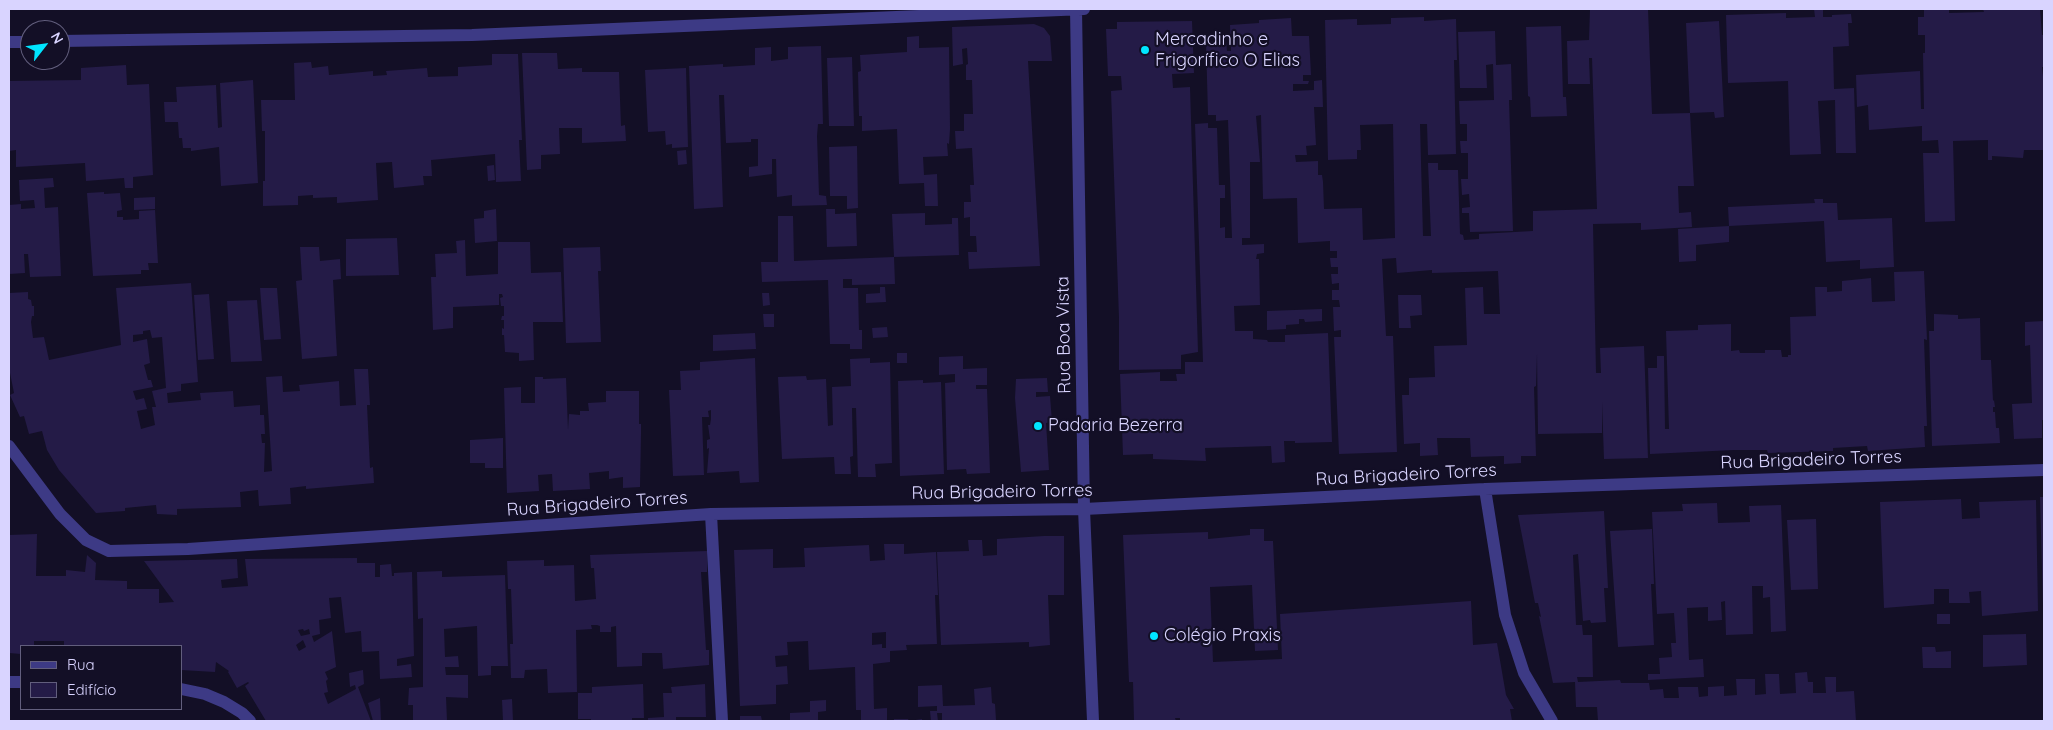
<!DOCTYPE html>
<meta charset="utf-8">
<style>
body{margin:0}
#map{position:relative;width:2053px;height:730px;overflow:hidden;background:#130f26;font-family:Quicksand,sans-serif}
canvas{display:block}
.frame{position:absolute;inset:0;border:10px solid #d9d4ff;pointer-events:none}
.legend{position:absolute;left:20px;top:645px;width:162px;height:65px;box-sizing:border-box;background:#130f26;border:1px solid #625e7d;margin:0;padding:6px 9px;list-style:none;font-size:15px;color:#d9d4ff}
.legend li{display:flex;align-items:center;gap:10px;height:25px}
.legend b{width:25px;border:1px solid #625e7d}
.north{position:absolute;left:20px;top:20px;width:50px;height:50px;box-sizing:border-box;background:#130f26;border:1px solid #625e7d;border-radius:50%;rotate:60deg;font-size:14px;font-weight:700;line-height:20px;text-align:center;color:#d9d4ff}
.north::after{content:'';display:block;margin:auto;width:18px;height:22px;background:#00e5ff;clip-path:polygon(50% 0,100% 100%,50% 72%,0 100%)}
</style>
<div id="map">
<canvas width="2053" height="730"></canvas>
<div class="frame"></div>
<ul class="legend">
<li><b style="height:6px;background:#3d3a85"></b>Rua</li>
<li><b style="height:14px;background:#241b47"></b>Edifício</li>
</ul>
<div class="north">N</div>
</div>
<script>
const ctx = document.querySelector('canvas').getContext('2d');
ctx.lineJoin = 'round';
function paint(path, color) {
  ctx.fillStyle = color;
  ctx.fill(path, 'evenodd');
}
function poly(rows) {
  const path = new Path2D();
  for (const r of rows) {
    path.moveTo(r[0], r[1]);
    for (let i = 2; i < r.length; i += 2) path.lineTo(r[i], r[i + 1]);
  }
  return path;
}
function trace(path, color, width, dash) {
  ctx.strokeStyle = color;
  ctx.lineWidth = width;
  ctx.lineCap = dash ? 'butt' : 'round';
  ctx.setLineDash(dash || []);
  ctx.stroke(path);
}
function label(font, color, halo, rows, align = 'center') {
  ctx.font = font + ' Quicksand,sans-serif';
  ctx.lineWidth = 4.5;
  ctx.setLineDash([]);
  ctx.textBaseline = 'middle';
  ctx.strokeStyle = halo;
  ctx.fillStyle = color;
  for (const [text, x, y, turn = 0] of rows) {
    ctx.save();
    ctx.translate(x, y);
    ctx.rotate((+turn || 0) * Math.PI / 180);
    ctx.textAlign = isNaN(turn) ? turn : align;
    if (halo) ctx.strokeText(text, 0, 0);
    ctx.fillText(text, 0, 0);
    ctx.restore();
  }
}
const building = poly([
 [1590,9,1648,9,1652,114,1690,113,1694,186,1678,186,1679,213,1691,212,1692,227,1641,230,1641,223,1593,224,1596,373,1601,373,1600,348,1644,346,1648,458,1604,459,1602,402,1602,433,1538,434,1537,354,1536,386,1534,387,1536,456,1521,456,1521,463,1504,464,1504,456,1471,457,1470,438,1437,438,1438,455,1420,456,1420,443,1404,444,1402,395,1409,395,1409,378,1435,377,1434,346,1467,345,1465,288,1483,287,1484,314,1500,314,1498,271,1432,273,1432,270,1397,273,1396,258,1382,259,1386,336,1393,336,1397,452,1339,454,1334,337,1341,337,1341,330,1334,331,1333,307,1340,307,1339,300,1332,300,1332,290,1339,290,1339,283,1332,284,1331,274,1338,274,1338,267,1331,267,1330,258,1337,258,1337,251,1330,251,1330,241,1298,243,1297,198,1263,199,1261,115,1256,116,1260,162,1250,162,1250,238,1242,238,1242,245,1264,244,1264,253,1257,254,1256,259,1259,259,1260,305,1234,306,1235,331,1253,331,1253,339,1267,340,1268,342,1285,342,1285,335,1328,333,1332,442,1295,443,1295,441,1284,441,1285,462,1272,463,1271,446,1205,448,1206,461,1153,459,1153,454,1123,455,1120,374,1160,372,1160,381,1177,381,1176,374,1185,374,1185,362,1203,362,1195,124,1208,123,1208,128,1217,128,1219,185,1225,185,1225,198,1220,198,1220,228,1225,227,1225,238,1232,238,1228,120,1216,121,1216,115,1208,115,1206,42,1226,41,1227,51,1231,51,1230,25,1259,23,1259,20,1291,18,1292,36,1309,36,1311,75,1303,75,1303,81,1309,81,1308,84,1293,84,1293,91,1314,90,1314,81,1322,80,1323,107,1314,107,1316,145,1306,146,1307,155,1295,155,1296,162,1318,161,1318,175,1322,175,1323,182,1324,209,1362,208,1363,240,1395,238,1393,124,1360,125,1361,150,1357,150,1357,159,1328,160,1325,20,1357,19,1357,25,1391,24,1391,18,1424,17,1424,21,1456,19,1457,60,1454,60,1456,154,1428,155,1427,124,1420,124,1423,236,1431,236,1428,163,1438,163,1438,170,1458,170,1460,234,1463,235,1464,240,1479,239,1479,234,1533,231,1533,211,1597,209,1592,58,1589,58,1590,84,1568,84,1567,41,1589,40],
 [1814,9,1823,9,1823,17,1832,17,1832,15,1851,14,1852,23,1848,23,1849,46,1833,47,1834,89,1854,88,1856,153,1836,153,1835,100,1818,101,1821,154,1790,155,1788,81,1728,83,1726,15,1786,13,1786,18,1815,17],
 [1924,9,1949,9,1949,13,1984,12,1983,9,2040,9,2042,35,2044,35,2044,39,2043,44,2044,67,2042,67,2044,85,2044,150,2024,150,2023,158,1992,156,1992,160,1988,160,1988,140,1953,141,1955,221,1925,222,1923,153,1939,153,1938,140,1922,141,1922,126,1869,130,1868,105,1857,107,1856,75,1920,71,1921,109,1924,109,1923,53,1925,53,1925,35,1918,35,1918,17,1924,17],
 [1192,21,1194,73,1172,74,1173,88,1190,87,1198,352,1181,355,1181,369,1119,370,1119,318,1111,91,1122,90,1121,76,1108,76,1106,29,1117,29,1117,22],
 [1719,21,1724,117,1715,118,1714,112,1690,113,1686,23],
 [1034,24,1044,28,1050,36,1052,61,1028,61,1040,266,969,269,968,252,977,252,976,236,970,236,970,217,964,218,964,202,971,202,970,185,974,185,972,148,956,149,955,131,964,131,964,114,973,114,972,80,966,80,966,65,968,64,967,48,962,49,963,64,953,66,952,27],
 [1561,26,1563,97,1566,97,1567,116,1531,117,1530,97,1528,96,1526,27],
 [1495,31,1496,65,1511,64,1512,100,1509,100,1513,231,1470,232,1469,213,1462,213,1462,208,1470,207,1469,194,1462,195,1461,179,1468,179,1468,153,1461,153,1460,141,1467,141,1467,124,1460,124,1459,101,1494,100,1493,64,1486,65,1487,88,1460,88,1458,32],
 [919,36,919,48,949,47,950,129,949,144,947,143,948,156,923,157,924,175,937,174,938,206,925,206,924,183,899,184,897,129,862,131,862,116,859,116,858,72,861,71,860,55,907,52,907,37],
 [821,46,823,124,818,124,817,136,819,195,826,196,827,205,792,206,792,195,777,197,776,159,772,159,772,174,749,177,749,167,758,166,758,139,751,139,751,142,726,143,724,95,719,95,723,207,694,209,689,66,723,64,723,67,755,65,755,48,771,47,771,61,788,59,788,47],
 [522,53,557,53,558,69,582,68,582,72,619,72,621,126,625,125,626,141,582,143,582,128,559,128,560,154,541,155,541,169,527,170],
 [492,54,518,54,522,140,519,140,521,181,496,182,495,154,431,160,432,176,423,176,424,185,394,188,392,162,376,163,378,200,337,203,337,197,313,198,313,195,298,196,298,205,263,206,263,181,265,181,265,131,262,131,261,100,295,100,294,63,311,62,312,68,328,66,329,75,373,71,373,76,387,75,386,71,427,68,428,77,458,76,458,67,492,65],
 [852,57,854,126,829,126,827,58],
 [126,65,127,85,149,84,153,175,133,177,133,188,125,188,124,178,86,181,85,163,16,167,16,150,9,151,9,81,81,80,81,68],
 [686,68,688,147,672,148,672,144,666,145,665,131,648,132,645,70],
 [253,80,258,183,221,186,219,147,191,151,191,148,183,148,182,138,179,138,178,122,165,122,164,102,177,102,176,87,216,85,218,128,222,127,220,83],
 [857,146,858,208,847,209,847,196,830,196,829,147],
 [686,150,687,164,678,165,677,151],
 [494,165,495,180,488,181,487,166],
 [53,178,54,187,44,188,45,208,58,207,61,276,30,277,28,254,24,254,25,273,9,274,9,205,21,204,21,209,35,208,34,200,20,201,19,180],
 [104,192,104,194,120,193,122,210,117,211,117,217,123,217,123,220,139,219,139,211,155,210,158,263,148,263,149,270,141,270,141,274,93,276,87,193],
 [155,197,155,209,134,210,134,198],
 [1814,199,1823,199,1823,203,1837,203,1838,220,1892,218,1894,267,1860,269,1860,260,1826,262,1824,221,1729,226,1728,207,1815,203],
 [496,209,497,241,475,243,474,219,484,218,484,211],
 [826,209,835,209,835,214,856,213,857,246,827,247],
 [925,213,925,225,952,224,952,218,958,218,959,255,894,257,892,214],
 [778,216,793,216,794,261,894,257,895,284,852,285,852,279,843,279,843,288,858,288,859,330,862,330,862,349,850,349,850,344,830,344,828,280,762,282,761,262,778,262],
 [1729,226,1729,242,1696,245,1696,261,1679,262,1678,229],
 [397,238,399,275,346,276,346,239],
 [465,240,466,276,498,274,498,242,530,242,531,273,561,272,563,322,533,322,534,360,519,361,519,353,505,352,504,335,502,335,502,328,504,329,504,320,501,320,502,316,504,316,504,306,501,306,500,298,503,297,502,294,499,294,499,305,453,307,453,328,433,330,431,277,436,277,435,254,457,253,456,241],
 [300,247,319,247,320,261,340,259,341,279,333,280,337,356,302,359,296,281,302,280],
 [600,247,601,271,598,271,601,342,566,343,563,248],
 [1924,271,1927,340,1924,339,1927,426,1924,426,1925,447,1868,451,1867,446,1833,448,1833,451,1768,453,1767,450,1734,450,1650,454,1648,368,1657,368,1657,356,1664,356,1665,429,1669,429,1666,331,1698,330,1698,325,1731,324,1731,351,1739,350,1740,353,1765,353,1765,350,1781,350,1782,357,1788,357,1788,355,1791,355,1790,317,1816,316,1815,287,1827,287,1827,292,1842,291,1842,281,1871,278,1872,302,1895,301,1894,272],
 [191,283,198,382,181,384,181,391,167,393,168,403,201,400,200,393,233,391,234,407,260,405,260,415,264,415,265,434,261,434,262,443,265,443,264,472,272,471,266,377,282,376,283,392,300,391,299,385,339,381,340,406,356,405,354,369,368,369,370,405,367,405,370,468,373,467,374,483,306,489,306,486,290,488,291,504,259,506,258,490,240,492,241,507,177,509,177,515,157,514,156,505,125,508,125,511,96,513,59,470,47,450,42,431,29,434,24,416,20,417,10,395,14,393,9,368,9,293,28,292,28,299,31,300,32,306,34,306,34,316,32,316,31,322,33,338,44,337,49,360,121,345,116,288],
 [150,330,152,338,162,337,166,388,152,391,156,407,152,407,155,425,141,429,137,411,147,409,144,398,136,400,133,391,153,387,151,380,148,380,144,365,150,363,147,339,133,342,133,335,143,334,143,331],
 [880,287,885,287,886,302,866,303,866,294,880,293],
 [260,288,277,288,281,339,264,340],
 [762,293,769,293,770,305,763,306],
 [209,294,214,359,198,360,194,295],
 [1398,295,1421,295,1422,315,1410,316,1411,328,1399,328],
 [257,300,262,361,231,362,227,301],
 [1322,309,1322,321,1305,322,1304,319,1299,319,1299,324,1286,325,1286,329,1267,330,1267,311],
 [763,314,774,314,774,327,764,327],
 [1934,314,1958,315,1958,319,1980,318,1981,360,1991,360,1993,401,1994,400,1995,407,1993,407,1993,412,1995,412,1996,428,1999,428,2000,443,1932,446,1929,331,1934,331],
 [2044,321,2044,420,2042,420,2042,438,2014,439,2012,404,2032,403,2030,345,2025,346,2025,322],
 [887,327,888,337,873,338,872,328],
 [755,333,756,349,713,351,713,335],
 [897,353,907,353,907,363,897,363],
 [963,356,963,369,987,368,987,385,976,385,976,389,987,389,990,473,967,474,966,469,947,470,945,383,955,382,955,374,939,375,939,357],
 [755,358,759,482,740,483,739,471,707,473,709,448,707,449,707,440,710,439,708,425,710,425,711,419,711,410,708,411,709,417,702,417,704,475,673,476,669,390,681,390,680,371,700,370,700,362],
 [870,358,870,363,890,362,892,463,875,464,876,477,858,477,856,408,852,408,853,456,850,457,851,474,835,474,834,457,782,459,778,377,806,376,807,380,826,379,828,426,833,425,832,387,851,386,850,359],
 [535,377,543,377,543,379,566,378,568,430,569,414,580,415,580,411,589,411,588,403,606,402,606,391,639,391,639,424,641,424,641,434,640,487,623,488,623,477,609,479,609,471,589,473,590,489,553,491,552,474,538,475,539,491,507,493,504,388,521,387,521,403,535,403],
 [1047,378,1048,392,1036,392,1036,397,1050,396,1052,422,1046,423,1049,470,1021,472,1015,398,1016,379],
 [923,380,923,383,941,382,944,474,900,476,898,381],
 [503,438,503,468,485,468,485,463,470,463,470,440],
 [2040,497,2044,497,2044,606,2043,606],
 [1961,499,1962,519,1980,518,1979,502,2036,500,2038,611,1982,616,1981,591,1969,592,1970,603,1949,603,1949,589,1934,589,1934,604,1884,608,1880,502],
 [1717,503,1718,523,1750,522,1749,506,1781,505,1786,631,1771,632,1770,597,1763,598,1763,586,1752,586,1753,634,1726,635,1725,601,1721,602,1722,620,1708,621,1708,607,1687,608,1689,660,1703,659,1704,677,1648,680,1648,674,1660,674,1659,658,1672,657,1671,643,1676,643,1674,613,1657,614,1652,512,1683,511,1682,504],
 [1604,511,1608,588,1604,588,1606,622,1591,623,1590,620,1583,621,1578,554,1573,555,1576,625,1582,625,1583,635,1592,635,1593,677,1577,677,1578,682,1620,680,1621,683,1649,683,1650,690,1663,689,1664,698,1679,698,1678,687,1698,687,1699,697,1708,696,1708,687,1724,686,1724,696,1737,695,1736,679,1755,679,1755,695,1766,694,1765,674,1779,674,1780,694,1796,693,1795,673,1807,672,1808,682,1813,682,1813,693,1826,693,1825,677,1836,677,1836,692,1854,691,1856,721,1598,721,1597,707,1576,707,1575,682,1553,683,1539,616,1541,617,1538,603,1535,603,1518,515],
 [1816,519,1818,589,1791,590,1787,520],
 [1250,529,1264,529,1264,541,1273,541,1278,650,1255,651,1252,585,1210,587,1213,662,1282,659,1280,614,1471,601,1473,645,1497,643,1506,695,1514,709,1510,709,1512,721,1180,721,1180,718,1175,718,1176,721,1134,721,1133,682,1129,682,1123,535,1208,532,1208,539,1250,535],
 [1652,529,1654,584,1651,584,1654,645,1618,647,1610,531],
 [37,534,36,576,66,576,66,570,85,572,87,555,96,563,95,580,127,581,127,589,159,589,159,603,174,602,144,561,237,559,238,578,221,580,222,588,248,586,245,559,357,558,357,563,375,563,375,577,380,577,380,565,391,564,392,576,394,576,394,573,412,572,414,656,397,659,397,666,411,664,412,677,380,679,379,651,362,652,361,631,345,633,341,597,329,598,331,618,319,620,320,634,312,636,314,642,332,631,336,667,325,672,328,679,326,681,328,692,324,693,328,704,356,689,355,685,350,687,349,673,363,670,364,684,358,687,371,721,266,721,245,686,249,683,248,682,237,688,228,672,229,671,216,662,215,672,181,670,181,646,64,646,64,641,34,641,34,646,21,646,21,654,9,653,9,535],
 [303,629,304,631,309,629,310,634,301,636,298,630],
 [303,640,306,647,299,651,296,645],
 [1044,536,1064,536,1064,595,1048,595,1050,645,1029,647,1029,642,941,645,937,552,969,551,968,540,982,540,983,556,997,555,997,539],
 [884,544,904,544,904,554,936,552,938,595,935,595,937,644,906,645,907,650,890,651,890,662,873,664,874,709,887,708,887,721,861,721,861,710,856,710,855,667,809,670,808,641,787,642,788,655,775,656,776,667,787,666,788,684,776,685,776,704,740,706,734,550,773,549,773,568,805,567,804,548,869,545,870,561,885,560],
 [886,632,886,648,882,648,882,644,872,645,872,633],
 [707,551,707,572,701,572,706,650,709,650,709,665,663,669,662,653,642,653,642,666,617,667,616,626,611,627,611,632,600,632,600,626,597,625,591,625,592,629,576,630,577,692,548,693,547,669,525,670,524,678,511,678,510,644,513,644,511,589,508,589,507,561,544,560,544,566,574,565,575,601,596,599,594,568,591,568,590,555],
 [442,571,442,577,505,575,508,666,491,666,491,675,478,676,477,626,444,629,445,657,458,656,459,667,445,667,446,675,468,675,468,698,446,697,447,721,413,721,413,705,408,705,409,688,423,687,423,618,418,619,417,572],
 [1937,614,1950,614,1950,624,1937,624],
 [2026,634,2027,665,1983,667,1983,635],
 [1922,647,1935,647,1936,652,1951,651,1951,668,1923,668],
 [643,684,644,718,632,718,632,721,591,721,591,719,578,719,578,693,592,693,592,687],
 [705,684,706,717,676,717,676,721,648,721,648,718,664,717,663,693,672,693,671,687],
 [942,685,943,706,975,705,974,689,991,687,992,703,995,704,996,720,942,721,942,713,937,713,938,721,931,721,930,711,937,711,937,706,918,707,918,686],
 [380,698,381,721,373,721,368,703],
 [512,699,513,721,503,721,502,700],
 [826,700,826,711,818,712,818,721,790,721,790,713,810,712,810,701],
 [740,716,761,716,762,721,740,721],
 [894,719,908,719,909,721,922,719,922,721,894,721]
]);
const minor = poly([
 [1076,9,1084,509,1093,721],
 [60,41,472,35,1084,9],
 [9,42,30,42],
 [9,446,60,514,86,540,109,551,188,549,711,514,1084,509,1485,489,2044,470],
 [1485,489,1505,615,1524,673,1552,721],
 [711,514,722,721],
 [9,682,21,682],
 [181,689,205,694,224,702,242,713,250,721]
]);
const markers = [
 [1145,50,5,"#00e5ff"],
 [1038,426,5,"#00e5ff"],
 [1154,636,5,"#00e5ff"]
];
const poiNames = [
 ["Mercadinho e",1155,40],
 ["Frigorífico O Elias",1155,61],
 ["Padaria Bezerra",1048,426],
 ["Colégio Praxis",1164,636]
];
const streetNames = [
 ["Rua Boa Vista",1064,335,-91],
 ["Rua Brigadeiro Torres",1811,460,-2],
 ["Rua Brigadeiro Torres",1406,475,-3],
 ["Rua Brigadeiro Torres",1002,492,-1],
 ["Rua Brigadeiro Torres",597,504,-4]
];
paint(building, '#241b47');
trace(minor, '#3d3a85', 12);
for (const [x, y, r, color] of markers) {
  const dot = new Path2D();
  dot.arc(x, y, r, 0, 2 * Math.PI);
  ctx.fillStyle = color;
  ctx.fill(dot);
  trace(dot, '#130f26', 2);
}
label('18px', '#d9d4ff', '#130f26', poiNames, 'left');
label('18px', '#d9d4ff', '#130f26', streetNames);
</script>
